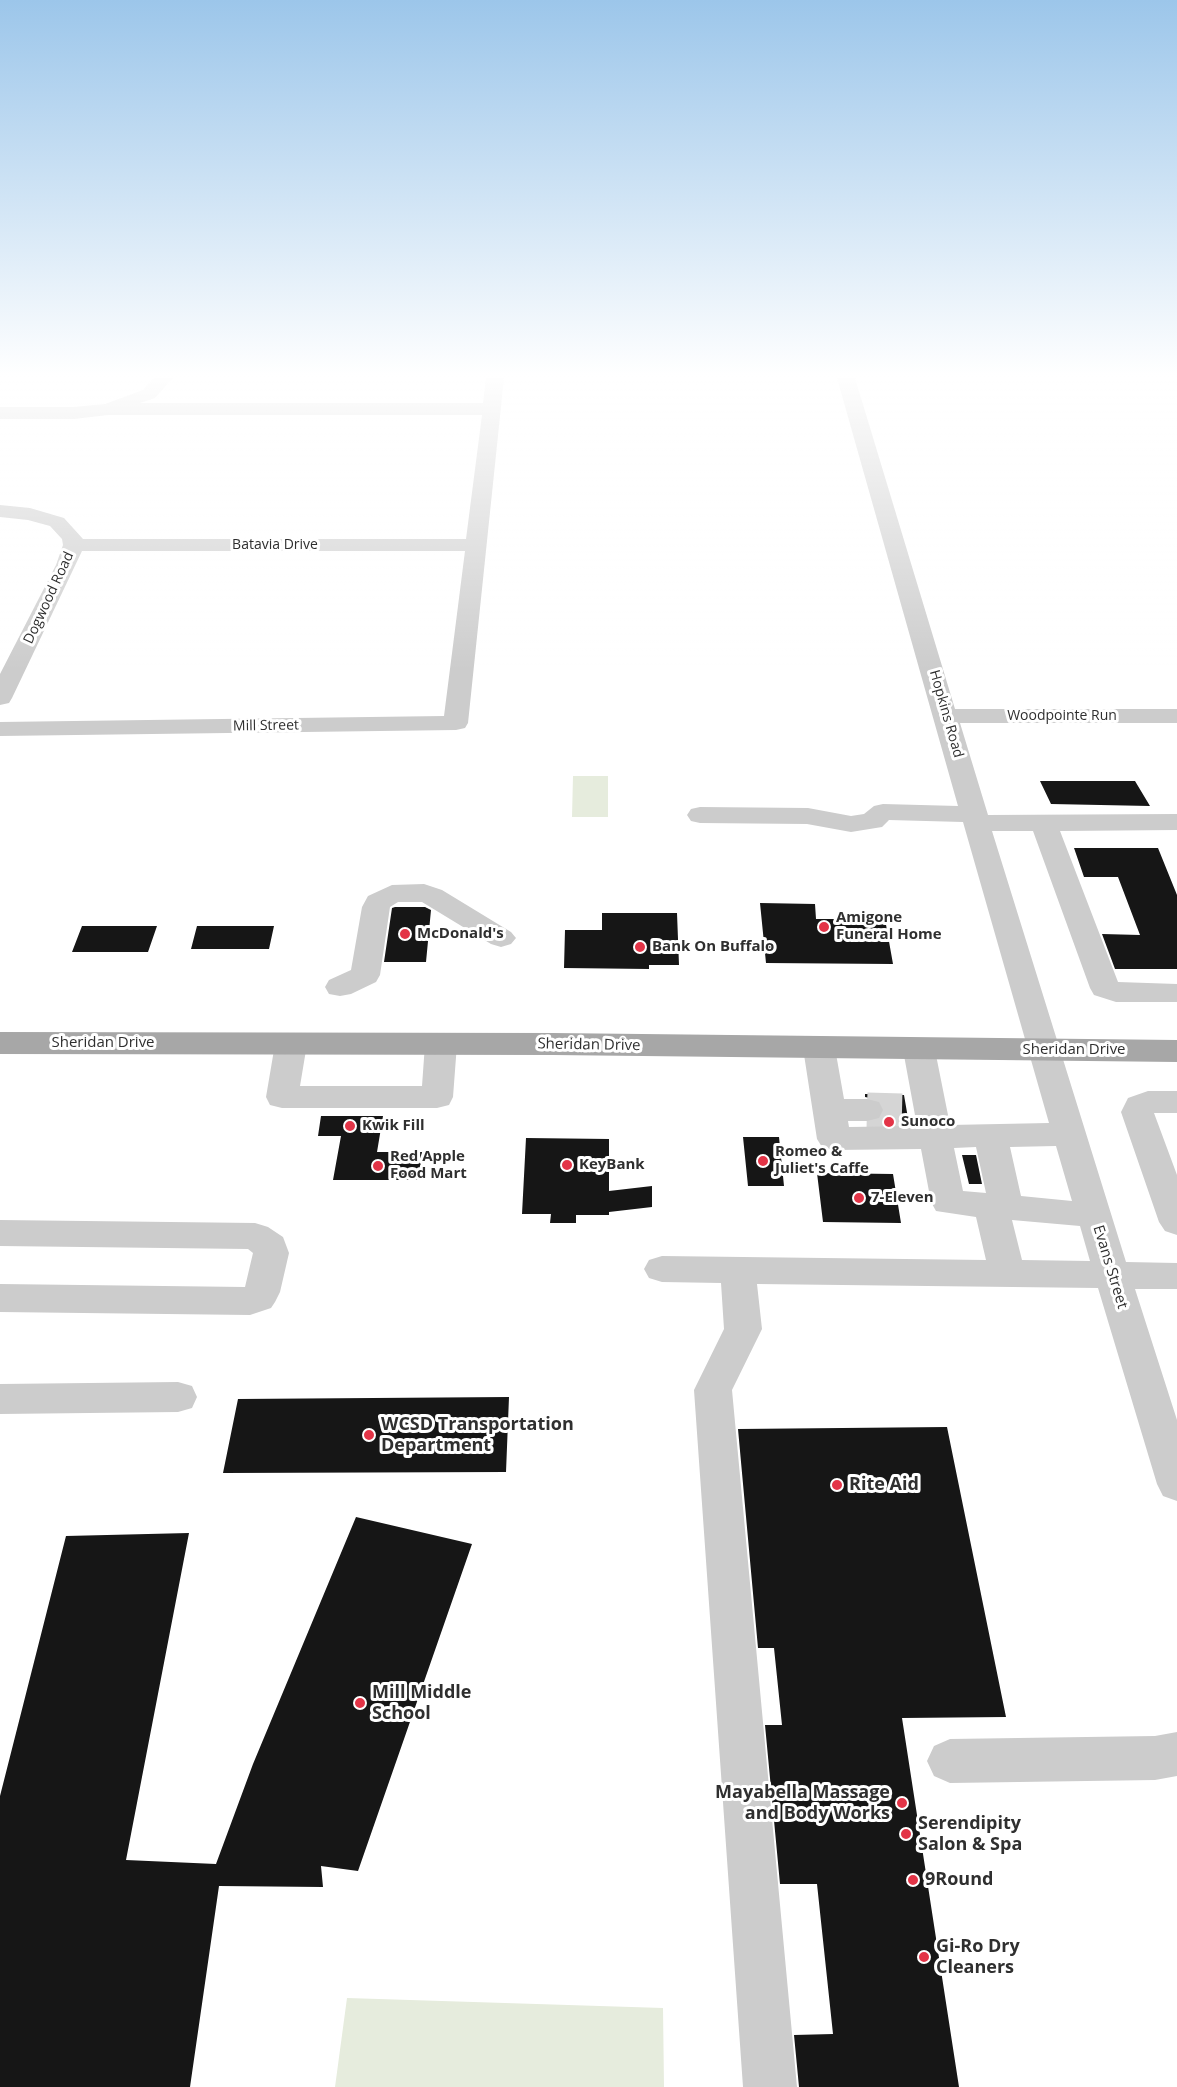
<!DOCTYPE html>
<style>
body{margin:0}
canvas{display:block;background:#fff}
</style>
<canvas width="1177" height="2087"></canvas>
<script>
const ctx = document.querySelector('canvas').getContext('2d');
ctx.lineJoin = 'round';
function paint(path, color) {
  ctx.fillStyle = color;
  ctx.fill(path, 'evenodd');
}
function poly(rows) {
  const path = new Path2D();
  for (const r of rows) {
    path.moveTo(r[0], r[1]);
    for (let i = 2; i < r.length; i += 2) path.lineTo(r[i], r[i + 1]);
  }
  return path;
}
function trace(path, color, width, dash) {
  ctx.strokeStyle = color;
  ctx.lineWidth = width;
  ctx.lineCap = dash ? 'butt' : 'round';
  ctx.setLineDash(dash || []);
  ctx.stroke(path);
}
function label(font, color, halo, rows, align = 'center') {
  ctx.font = font + ' "Open Sans",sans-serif';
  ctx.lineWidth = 6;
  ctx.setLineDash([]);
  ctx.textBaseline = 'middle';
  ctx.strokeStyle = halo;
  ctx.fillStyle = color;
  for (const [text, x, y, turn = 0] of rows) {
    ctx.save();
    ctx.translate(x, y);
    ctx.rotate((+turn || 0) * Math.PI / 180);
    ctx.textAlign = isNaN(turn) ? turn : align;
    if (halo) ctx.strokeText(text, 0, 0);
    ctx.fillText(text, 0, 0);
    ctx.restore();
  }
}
const green = poly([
 [573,776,608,776,608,817,572,817],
 [347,1998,663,2008,664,2087,335,2087]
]);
const building = poly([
 [1040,781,1135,781,1150,806,1051,804],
 [1074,848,1158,848,1177,895,1177,969,1115,969,1102,934,1140,935,1118,877,1084,877],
 [760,903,815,904,816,919,885,919,893,964,766,963],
 [395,907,425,907,431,910,426,962,384,962,392,908],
 [602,913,677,913,679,965,649,965,649,969,564,968,565,930,602,930],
 [82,926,157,926,148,952,72,952],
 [197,926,274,926,269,949,191,949],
 [865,1094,904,1095,909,1124,869,1124,881,1119,885,1109,880,1100,865,1097],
 [321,1116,383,1116,377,1152,422,1152,419,1180,333,1180,341,1136,318,1136],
 [743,1137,779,1137,784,1186,748,1186],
 [526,1138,609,1139,609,1191,652,1186,652,1207,609,1212,609,1215,576,1215,576,1223,550,1223,551,1214,522,1214],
 [962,1155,976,1155,982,1184,969,1184],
 [817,1173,893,1174,901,1223,823,1222],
 [509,1397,506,1472,223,1473,238,1399],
 [947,1427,1006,1717,902,1718,959,2087,799,2087,794,2035,833,2034,817,1884,780,1884,765,1725,782,1725,774,1648,758,1648,738,1429],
 [356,1517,472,1544,358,1871,321,1866,323,1887,219,1886,190,2087,0,2087,0,1796,66,1536,189,1533,126,1860,216,1864,253,1764]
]);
const minorTunnel = poly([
 [867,1110,906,1111]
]);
const minor = poly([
 [154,378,173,378,155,398,140,403,483,403,486,378,504,378,468,723,465,728,456,730,0,736,0,722,444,716,465,551,82,551,12,698,9,703,0,705,0,674,56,565,63,545,62,539,50,526,28,520,0,517,0,505,30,508,64,518,83,539,466,539,482,415,108,415,74,419,0,419,0,407,74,407,105,404,143,390,154,378],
 [837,378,855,378,955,709,1177,709,1177,723,960,723,988,815,1177,814,1177,830,1060,831,1118,982,1177,984,1177,1002,1116,1002,1094,995,1090,988,1033,831,992,831,1126,1262,1177,1263,1177,1289,1135,1289,1177,1420,1177,1501,1163,1496,1157,1484,1098,1288,757,1284,762,1329,732,1390,797,2087,743,2087,694,1390,724,1329,721,1283,662,1282,649,1278,644,1269,649,1260,662,1256,986,1260,976,1217,936,1211,931,1202,921,1149,834,1150,822,1147,817,1139,803,1048,808,1041,819,1038,830,1041,835,1048,844,1099,867,1099,879,1102,883,1110,879,1118,867,1121,848,1121,849,1127,917,1126,903,1050,908,1043,919,1040,930,1043,935,1050,950,1125,1049,1123,963,822,889,820,882,827,851,832,807,824,700,823,691,821,687,815,691,809,700,807,808,808,851,816,864,814,874,806,883,804,958,806,837,378],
 [1056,1146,1072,1201,1021,1196,1010,1147,1056,1146],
 [976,1147,986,1193,963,1191,954,1148,976,1147],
 [1012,1220,1080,1226,1090,1261,1022,1260,1012,1220],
 [424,884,442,890,511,932,516,938,511,944,501,947,491,944,422,902,398,902,390,907,380,975,376,982,351,994,340,996,329,994,325,987,329,980,351,970,362,907,368,896,392,885,424,884],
 [291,1034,302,1037,307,1044,300,1086,422,1086,425,1044,430,1037,441,1034,452,1037,457,1044,453,1097,449,1105,437,1108,282,1108,270,1105,266,1097,275,1044,280,1037,291,1034],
 [1148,1091,1177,1091,1177,1113,1154,1113,1177,1175,1177,1235,1165,1231,1159,1222,1121,1112,1128,1098,1148,1091],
 [0,1220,255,1223,268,1227,283,1237,289,1253,280,1292,275,1302,271,1308,250,1315,0,1312,0,1284,245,1287,253,1253,248,1249,0,1246,0,1220],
 [178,1382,192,1386,197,1397,192,1408,178,1412,0,1414,0,1384,178,1382],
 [1177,1732,1177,1776,1155,1780,950,1783,934,1776,927,1761,934,1746,950,1739,1155,1736,1177,1732]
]);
const major = poly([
 [0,1032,553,1033,1177,1040,1177,1062,553,1055,0,1054,0,1032]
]);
const markers = [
 [824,927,6,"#e33447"],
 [405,934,6,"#e33447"],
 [640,947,6,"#e33447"],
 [889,1122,6,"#e33447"],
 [350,1126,6,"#e33447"],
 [763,1161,6,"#e33447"],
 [567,1165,6,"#e33447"],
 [378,1166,6,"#e33447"],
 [859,1198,6,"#e33447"],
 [369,1435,6,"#e33447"],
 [837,1485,6,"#e33447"],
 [360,1703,6,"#e33447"],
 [902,1803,6,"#e33447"],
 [906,1834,6,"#e33447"],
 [913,1880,6,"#e33447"],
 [924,1957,6,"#e33447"]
];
const farStreetnames = [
 ["Batavia Drive",275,545],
 ["Dogwood Road",49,598,-65],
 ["Hopkins Road",946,714,74],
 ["Woodpointe Run",1062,716],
 ["Mill Street",266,726,-1]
];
const poiNames = [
 ["Amigone",836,918],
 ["Funeral Home",836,935],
 ["McDonald's",417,934],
 ["Bank On Buffalo",652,947],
 ["Sunoco",901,1122],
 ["Kwik Fill",362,1126],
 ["Romeo &",775,1152],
 ["Juliet's Caffe",775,1169],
 ["Red Apple",390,1157],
 ["Food Mart",390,1174],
 ["KeyBank",579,1165],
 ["7-Eleven",871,1198]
];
const streetNames = [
 ["Sheridan Drive",103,1043],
 ["Sheridan Drive",589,1045,1],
 ["Sheridan Drive",1074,1050],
 ["Evans Street",1110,1267,73]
];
const nearPoinames = [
 ["WCSD Transportation",381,1425],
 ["Department",381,1446],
 ["Rite Aid",849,1485],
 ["Mill Middle",372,1693],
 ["School",372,1714],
 ["Mayabella Massage",890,1793,"right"],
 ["and Body Works",890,1814,"right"],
 ["Serendipity",918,1824],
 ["Salon & Spa",918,1845],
 ["9Round",925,1880],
 ["Gi-Ro Dry",936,1947],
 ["Cleaners",936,1968]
];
paint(green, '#e6ecdd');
paint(building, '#161616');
trace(minorTunnel, '#d5d5d5', 35, [35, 17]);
paint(minor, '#ccc');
paint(major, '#a7a7a7');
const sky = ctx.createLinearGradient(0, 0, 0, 670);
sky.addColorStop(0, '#9cc6ea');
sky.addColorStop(0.56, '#fff');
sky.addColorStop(1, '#ffffff00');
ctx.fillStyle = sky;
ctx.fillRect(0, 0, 1177, 670);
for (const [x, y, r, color] of markers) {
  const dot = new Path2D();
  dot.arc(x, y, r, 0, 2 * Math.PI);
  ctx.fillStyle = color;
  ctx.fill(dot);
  trace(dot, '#fff', 2);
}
label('14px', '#2f2f2f', '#fff', farStreetnames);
label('bold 15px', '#2f2f2f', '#fff', poiNames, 'left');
label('15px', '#2f2f2f', '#fff', streetNames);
label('bold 18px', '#2f2f2f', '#fff', nearPoinames, 'left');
</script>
